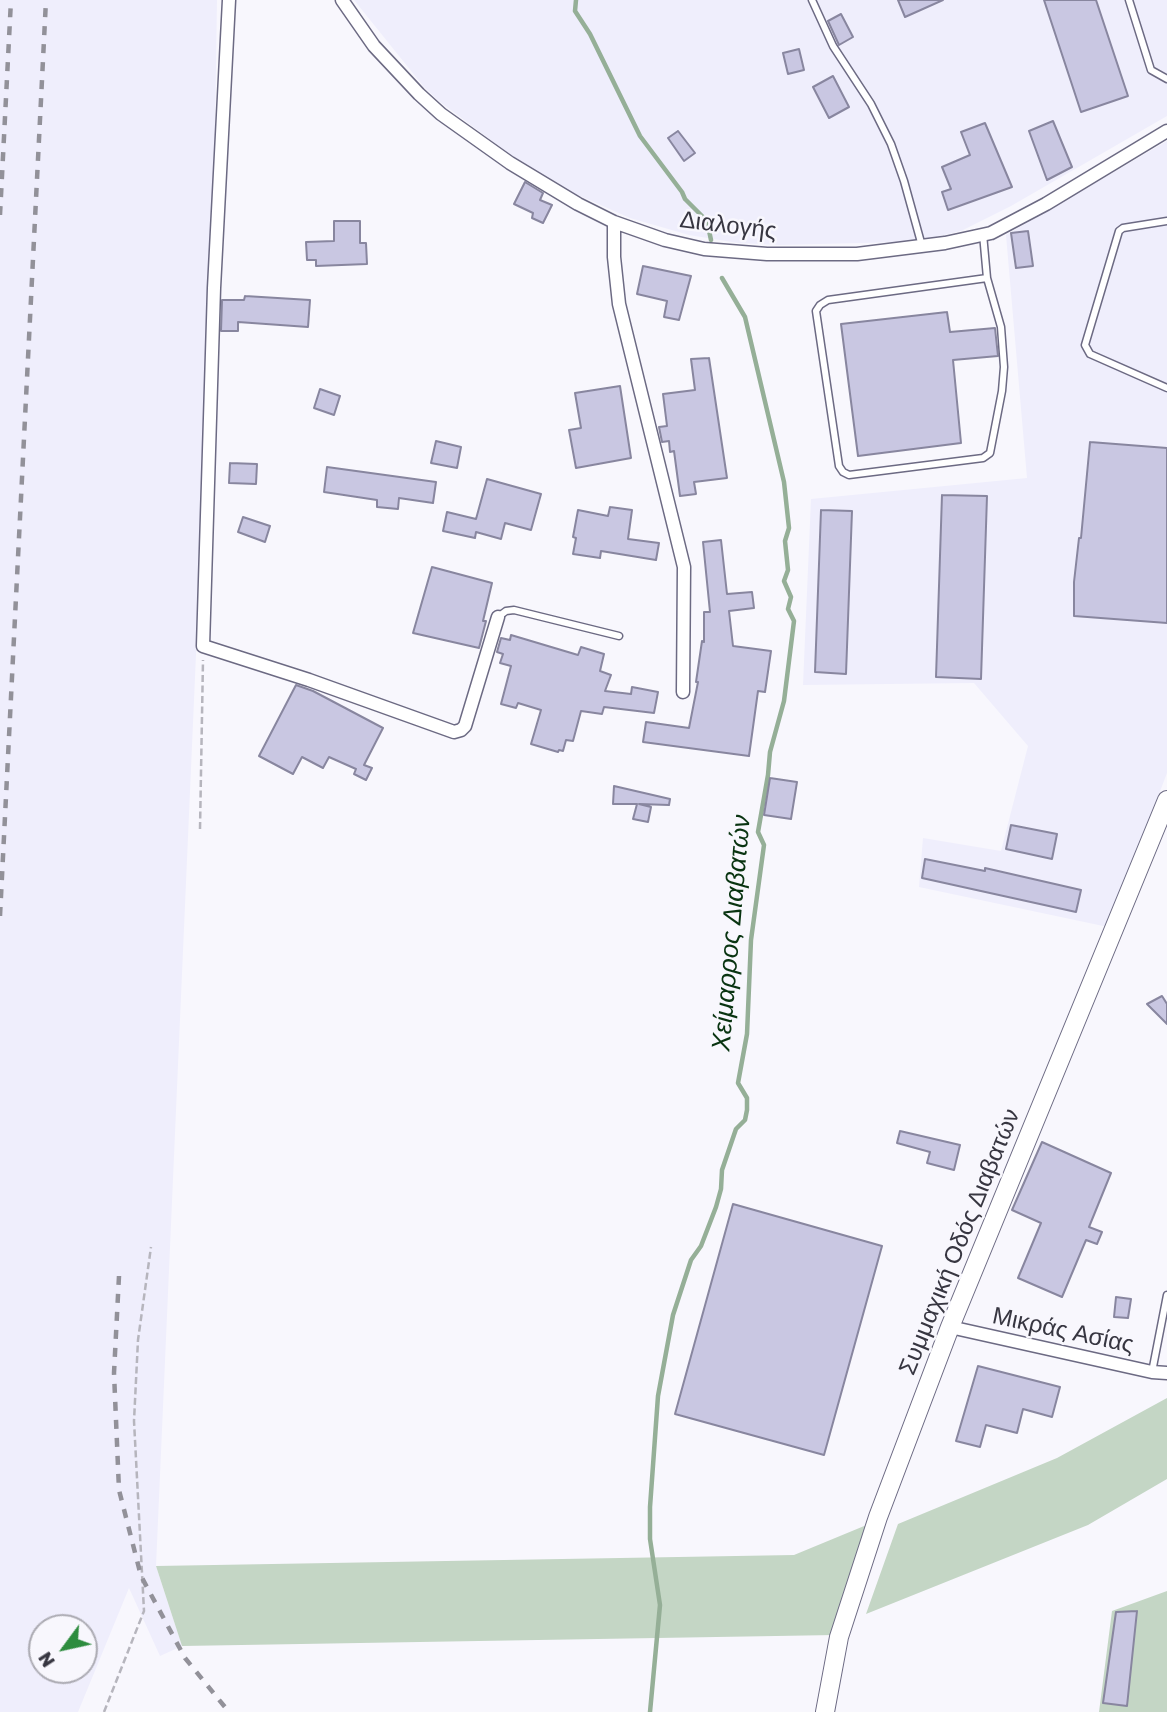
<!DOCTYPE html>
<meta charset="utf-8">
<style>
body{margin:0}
#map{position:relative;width:1167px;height:1712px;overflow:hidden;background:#f8f7fd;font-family:Rubik,sans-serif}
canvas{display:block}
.north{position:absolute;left:28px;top:1614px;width:70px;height:70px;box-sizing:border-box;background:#f8f7fd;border:2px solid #abaab2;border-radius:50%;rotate:237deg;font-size:19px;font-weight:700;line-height:28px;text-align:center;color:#373641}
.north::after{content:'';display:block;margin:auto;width:24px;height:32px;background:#2d8c3e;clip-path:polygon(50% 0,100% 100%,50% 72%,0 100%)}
</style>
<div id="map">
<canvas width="1167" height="1712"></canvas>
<div class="north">N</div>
</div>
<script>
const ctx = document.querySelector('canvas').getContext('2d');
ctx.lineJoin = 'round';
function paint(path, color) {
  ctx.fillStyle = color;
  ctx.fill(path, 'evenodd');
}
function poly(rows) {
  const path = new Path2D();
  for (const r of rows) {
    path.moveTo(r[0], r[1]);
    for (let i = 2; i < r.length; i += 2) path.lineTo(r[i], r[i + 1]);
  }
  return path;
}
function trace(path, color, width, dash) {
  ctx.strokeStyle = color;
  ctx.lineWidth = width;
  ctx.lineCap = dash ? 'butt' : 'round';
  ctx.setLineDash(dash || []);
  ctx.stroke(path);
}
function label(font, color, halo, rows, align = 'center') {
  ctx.font = font + ' Rubik,sans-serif';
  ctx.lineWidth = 5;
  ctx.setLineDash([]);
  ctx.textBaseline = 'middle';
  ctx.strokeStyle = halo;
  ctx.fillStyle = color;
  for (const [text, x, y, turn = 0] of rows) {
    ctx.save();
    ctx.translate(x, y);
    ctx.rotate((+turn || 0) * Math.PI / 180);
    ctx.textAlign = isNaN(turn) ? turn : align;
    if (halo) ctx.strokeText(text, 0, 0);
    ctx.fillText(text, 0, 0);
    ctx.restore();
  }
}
const built = poly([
 [0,0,217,0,213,267,156,1566,182,1646,160,1656,129,1588,78,1712,0,1712],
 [42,1628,84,1628,84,1670,42,1670],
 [354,0,1167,0,1167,116,1011,206,961,231,931,238,901,242,779,245,738,243,689,235,630,218,576,194,511,155,440,102,424,87],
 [1167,141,1167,773,1108,927,919,887,923,838,1001,851,1028,746,974,683,803,685,811,499,1027,478,1006,235]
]);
const green = poly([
 [1167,1398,1167,1479,1088,1525,866,1614,898,1524,1057,1458],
 [869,1524,835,1635,182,1646,156,1566,794,1555],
 [1167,1591,1167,1712,1099,1712,1112,1611]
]);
const stream = poly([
 [576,0,575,11,590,34,640,136,682,192,685,199,707,221,711,240],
 [650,1712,660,1605,650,1539,650,1507,658,1396,673,1315,691,1260,701,1246,716,1207,721,1189,722,1170,736,1129,745,1120,747,1110,747,1098,738,1083,747,1034,751,940,764,845,758,832,768,775,770,752,784,701,794,621,788,609,791,597,784,581,788,570,785,541,789,528,784,482,745,317,722,278]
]);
const building = poly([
 [898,0,943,0,905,17,898,0],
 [1044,0,1096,0,1128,96,1081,112,1044,0],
 [841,14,853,37,839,45,828,21,841,14],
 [799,49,804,70,788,74,783,53,799,49],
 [833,76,849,107,829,118,813,87,833,76],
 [1053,121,1072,167,1047,180,1029,131,1053,121],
 [985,123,1012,187,948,210,942,192,951,189,942,167,970,155,961,132,985,123],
 [678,131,695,153,684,161,668,138,678,131],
 [525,182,543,193,540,200,552,205,543,223,532,218,533,213,514,204,525,182],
 [334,221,360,221,360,243,366,243,367,264,316,266,316,260,307,260,306,242,334,241,334,221],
 [1028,231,1033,266,1016,268,1011,233,1028,231],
 [643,266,691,276,679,320,664,317,667,301,637,294,643,266],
 [245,296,310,300,308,327,238,322,238,331,221,331,222,300,244,300,245,296],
 [947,312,950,332,995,328,998,356,953,360,961,443,858,456,841,324,947,312],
 [709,358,727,478,694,482,696,494,680,496,674,451,670,452,669,441,662,442,659,427,667,426,663,394,695,390,691,359,709,358],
 [620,386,631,458,576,468,569,430,581,428,575,393,620,386],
 [320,389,340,396,334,415,314,408,320,389],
 [436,441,461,447,457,468,431,463,436,441],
 [1090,442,1167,448,1167,623,1074,616,1074,582,1079,538,1081,538,1090,442],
 [230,463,257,464,256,484,229,483,230,463],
 [327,467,436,482,433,503,399,498,398,509,377,507,377,500,324,492,327,467],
 [487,479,541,494,531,530,505,523,501,539,476,532,475,538,443,531,447,512,476,519,487,479],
 [942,495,987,496,981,679,936,677,942,495],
 [610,507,632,510,628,539,659,543,656,560,601,551,600,558,573,554,576,538,573,537,578,510,608,516,610,507],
 [821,510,852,511,846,674,815,672,821,510],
 [243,517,270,526,265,542,238,532,243,517],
 [721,540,727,594,752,592,754,608,729,611,733,646,771,651,765,692,758,691,749,756,643,742,646,722,689,728,698,682,696,682,702,641,704,642,704,612,710,612,703,542,721,540],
 [432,567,492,583,483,621,486,621,479,648,413,633,432,567],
 [511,635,578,655,581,647,604,654,600,671,611,675,605,691,631,694,632,687,658,692,654,713,604,707,602,714,581,711,573,741,566,740,563,751,559,750,558,752,531,744,541,710,518,703,516,708,501,704,511,666,500,663,503,654,497,652,501,638,510,640,511,635],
 [296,685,313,691,383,728,364,765,372,768,366,780,354,774,356,769,329,757,323,768,302,757,293,774,259,756,296,685],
 [770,778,797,782,791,819,764,815,770,778],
 [614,786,670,799,669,805,639,804,651,807,648,822,633,819,637,804,613,804,614,786],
 [1011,825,1057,834,1052,859,1006,849,1011,825],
 [925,859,985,871,985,868,1081,890,1076,912,922,878,925,859],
 [1162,996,1167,1004,1167,1024,1147,1004,1162,996],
 [900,1131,960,1145,954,1170,927,1163,930,1152,897,1143,900,1131],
 [1042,1142,1111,1173,1089,1227,1102,1232,1097,1244,1086,1240,1062,1297,1018,1278,1041,1223,1012,1210,1042,1142],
 [733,1204,882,1246,824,1455,675,1414,733,1204],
 [1116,1297,1131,1299,1128,1318,1114,1317,1116,1297],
 [978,1366,1060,1387,1052,1417,1023,1409,1017,1433,986,1425,980,1447,956,1441,978,1366],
 [1137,1611,1127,1706,1103,1703,1116,1612,1137,1611]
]);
const path = poly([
 [200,829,203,660],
 [104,1712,144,1611,134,1421,138,1340,151,1247]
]);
const lane = poly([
 [812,0,833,46,871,104,891,144,904,181,922,246],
 [1129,0,1151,70,1167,79],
 [1167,221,1123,228,1119,231,1085,345,1090,354,1167,388],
 [983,234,987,278,828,300,820,305,816,311,839,466,843,472,849,475,983,458,990,453,1002,391,1004,367,1001,327,987,278],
 [498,617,506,611,514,610,619,636],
 [1152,1372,1167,1295]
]);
const street = poly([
 [229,0,214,288,203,646,309,680,454,732,461,730,465,726,498,617],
 [342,0,374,46,419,94,441,114,510,163,578,204,614,222,665,240,704,249,767,254,857,254,945,243,991,233,1046,204,1167,131],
 [614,222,614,257,619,304,684,567,683,692],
 [950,1327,1152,1372,1167,1373]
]);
const secondary = poly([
 [825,1712,839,1637,878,1517,950,1327,1167,800]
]);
const rail = poly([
 [0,215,11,0],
 [0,916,46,0],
 [119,1276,114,1373,119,1490,141,1576,185,1658,229,1712]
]);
const streetNames = [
 ["Διαλογής",728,226,7],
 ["Συμμαχική Οδός Διαβατών",960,1242,-68],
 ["Μικράς Ασίας",1063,1331,12]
];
const waterNames = [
 ["Χείμαρρος Διαβατών",732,933,-85]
];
paint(built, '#efeefc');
paint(green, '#c4d6c5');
trace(stream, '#95af97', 4.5);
paint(building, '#c9c7e2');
trace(building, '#88869f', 2);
trace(lane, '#6c6a83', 9);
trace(street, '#6c6a83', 15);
trace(secondary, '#6c6a83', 20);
trace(path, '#b6b5bd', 2.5, [7, 3.5]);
trace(lane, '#fff', 6);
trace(street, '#fff', 12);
trace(secondary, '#fff', 18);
trace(rail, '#929199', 4.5, [9, 9]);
label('24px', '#373641', '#f8f7fd', streetNames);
label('italic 26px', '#093411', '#f8f7fd', waterNames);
</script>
